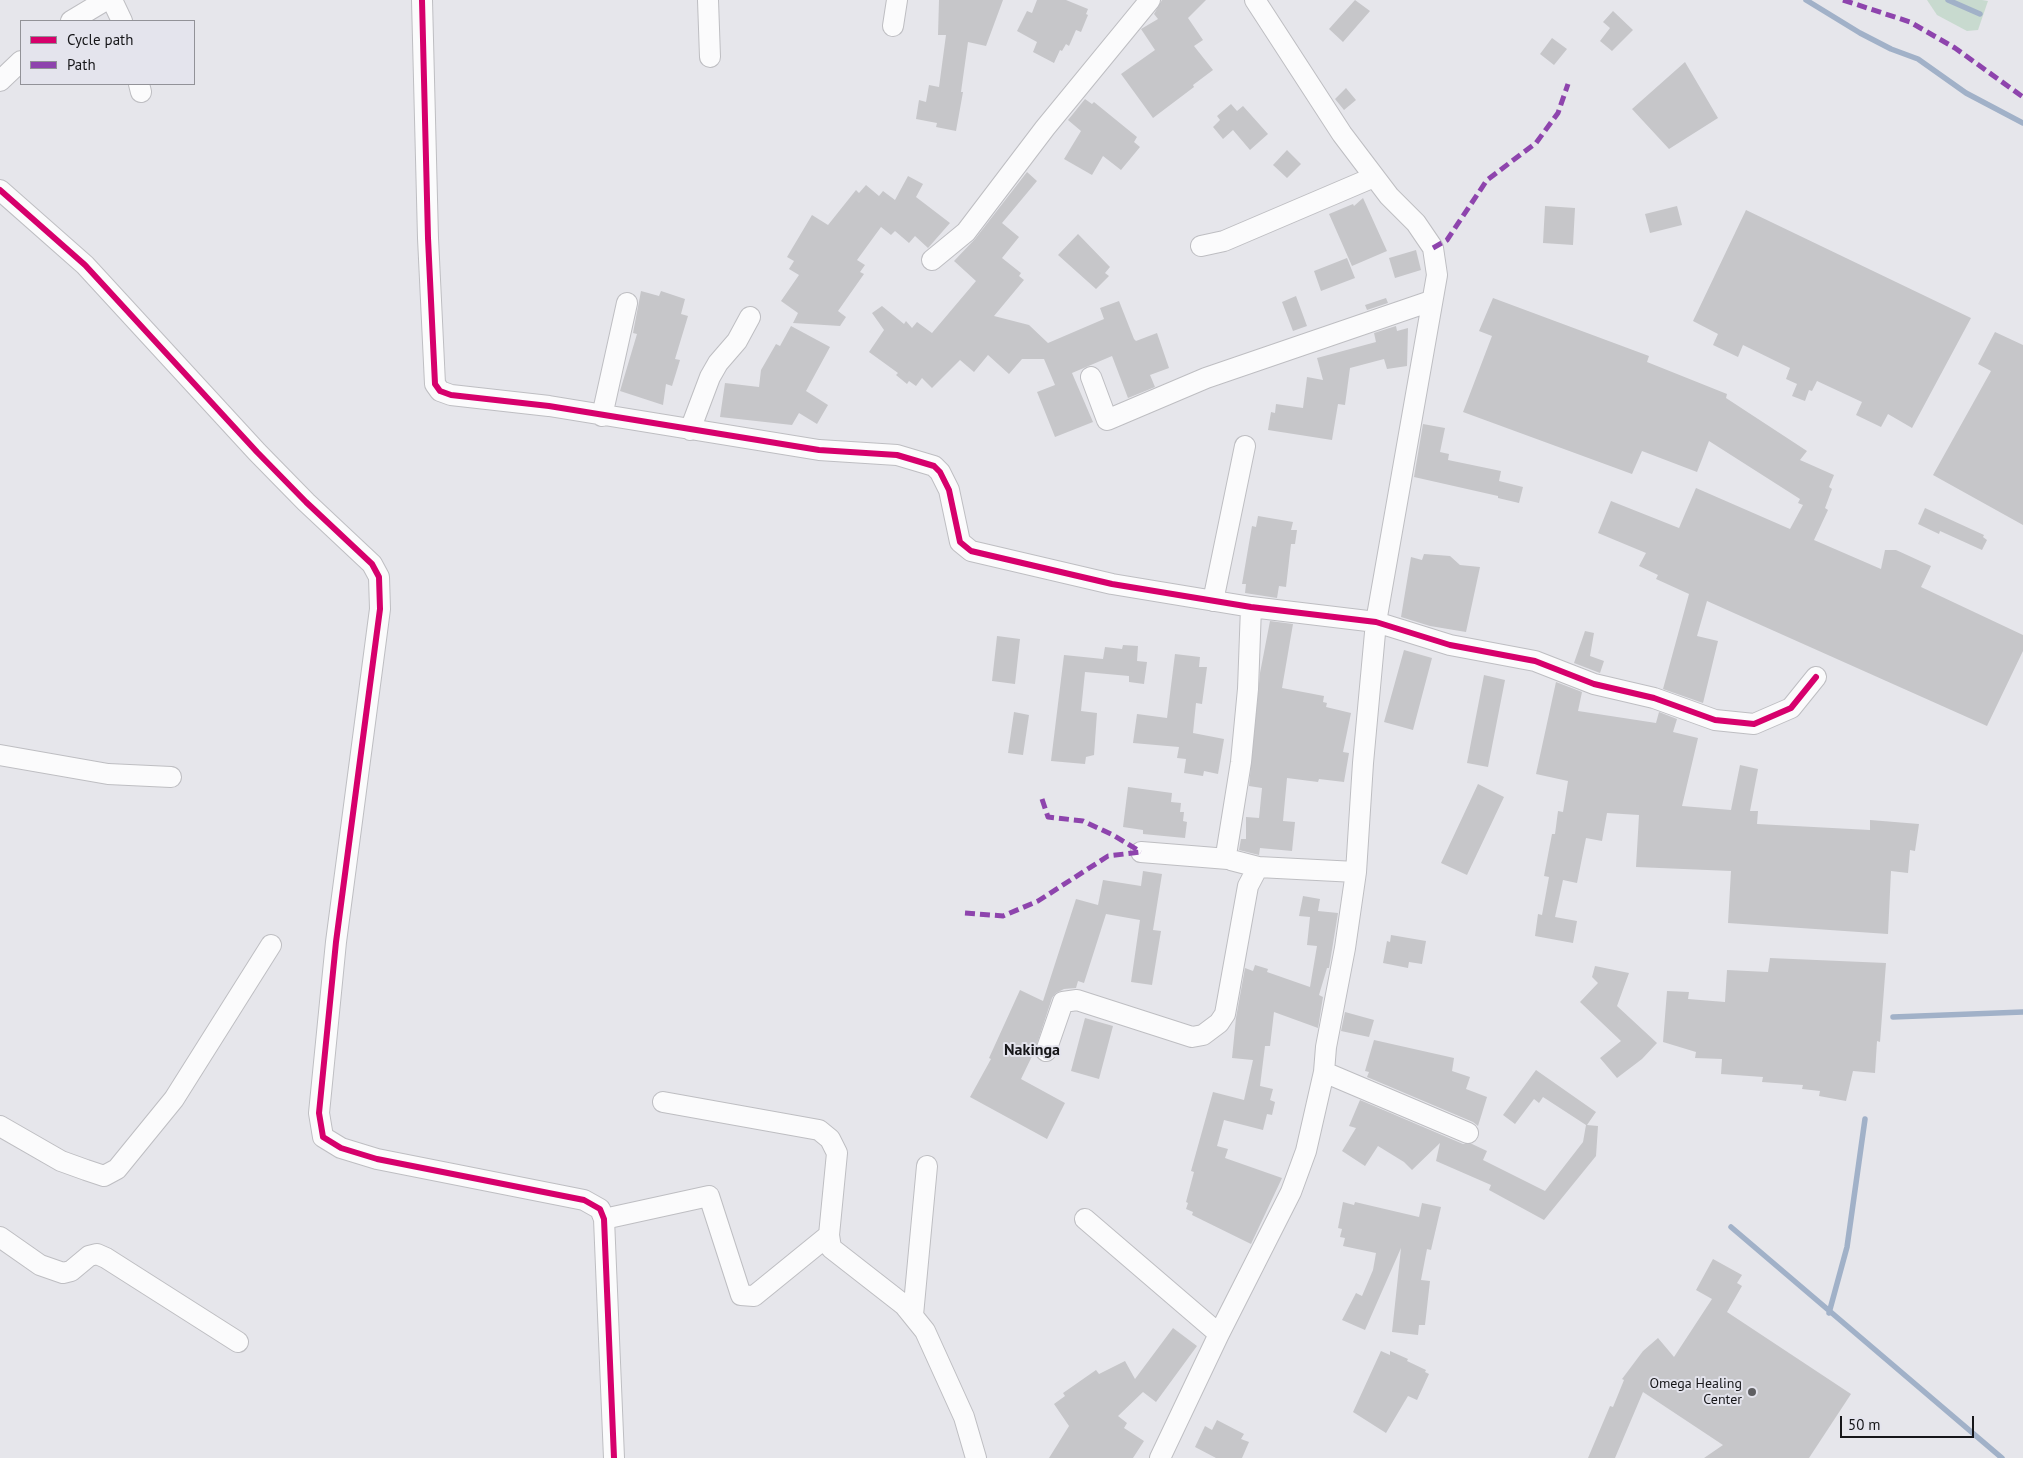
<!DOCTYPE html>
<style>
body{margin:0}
#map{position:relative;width:2023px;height:1458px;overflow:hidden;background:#e6e6eb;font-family:"PT Sans",sans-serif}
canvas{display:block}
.legend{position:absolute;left:20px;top:20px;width:175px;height:65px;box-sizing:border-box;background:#e4e4ed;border:1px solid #929298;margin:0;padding:6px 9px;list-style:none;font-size:15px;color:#161619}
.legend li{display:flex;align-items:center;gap:10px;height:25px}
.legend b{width:25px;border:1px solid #929298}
.scale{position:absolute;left:1840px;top:1416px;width:134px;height:22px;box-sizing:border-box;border:2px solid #161619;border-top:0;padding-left:6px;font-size:15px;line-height:18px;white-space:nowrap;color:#161619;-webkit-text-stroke:4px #e4e4ed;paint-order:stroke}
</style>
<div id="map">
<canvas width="2023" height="1458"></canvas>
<ul class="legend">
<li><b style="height:6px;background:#d6006c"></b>Cycle path</li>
<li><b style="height:6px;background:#8e44ad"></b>Path</li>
</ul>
<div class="scale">50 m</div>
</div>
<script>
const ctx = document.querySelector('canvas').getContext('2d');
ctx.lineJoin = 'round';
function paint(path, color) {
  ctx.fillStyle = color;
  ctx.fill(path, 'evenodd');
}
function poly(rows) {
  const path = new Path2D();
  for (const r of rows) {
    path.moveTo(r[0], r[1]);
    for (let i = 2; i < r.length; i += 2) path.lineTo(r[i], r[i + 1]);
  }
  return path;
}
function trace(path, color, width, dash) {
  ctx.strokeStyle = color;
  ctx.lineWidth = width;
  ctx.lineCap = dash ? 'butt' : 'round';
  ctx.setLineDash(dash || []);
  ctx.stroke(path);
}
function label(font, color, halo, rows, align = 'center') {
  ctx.font = font + ' "PT Sans",sans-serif';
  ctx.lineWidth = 4;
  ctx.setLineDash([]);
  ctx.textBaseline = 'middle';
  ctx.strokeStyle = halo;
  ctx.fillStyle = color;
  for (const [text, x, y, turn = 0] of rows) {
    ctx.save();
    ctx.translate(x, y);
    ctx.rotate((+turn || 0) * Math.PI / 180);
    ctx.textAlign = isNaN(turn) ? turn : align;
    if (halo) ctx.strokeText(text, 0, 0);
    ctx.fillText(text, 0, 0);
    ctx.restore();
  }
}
const green = poly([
 [1927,0,1982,0,1988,1,1978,30,1967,31,1937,15]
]);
const stream = poly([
 [1806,0,1860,33,1891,49,1918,59,1966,93,2023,123],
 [1948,0,1980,14],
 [1893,1017,2023,1012],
 [1731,1227,2002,1458],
 [1829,1313,1847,1247,1865,1119]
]);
const building = poly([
 [939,0,1003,0,986,46,968,42,961,92,963,92,956,131,936,127,937,123,916,119,919,100,926,102,929,85,939,87,946,35,938,35],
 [1037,0,1066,0,1088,9,1086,14,1088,15,1081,32,1076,30,1069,46,1066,44,1062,51,1060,50,1054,63,1033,52,1037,42,1017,31,1027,11,1032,13],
 [1162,0,1206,0,1188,18,1203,40,1194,46,1213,70,1193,85,1194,87,1153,118,1121,74,1155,50,1141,29,1158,19,1154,14],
 [1355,0,1370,11,1343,42,1329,29],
 [1613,11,1633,30,1612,51,1600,41,1610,28,1603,22],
 [1552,38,1567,49,1554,65,1540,54],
 [1685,62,1718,118,1669,149,1632,109],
 [1346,88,1356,100,1344,110,1335,99],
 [1085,99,1092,104,1094,102,1137,137,1134,142,1140,147,1121,170,1103,156,1092,175,1064,159,1081,131,1068,120],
 [1231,104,1237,111,1243,106,1268,134,1250,150,1233,130,1223,139,1213,127,1220,120,1217,116],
 [1287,150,1301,164,1287,178,1273,165],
 [1027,172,1037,181,1002,223,1019,237,1002,258,1021,273,1019,276,1024,280,994,316,1029,325,1048,343,1104,319,1100,308,1119,301,1134,339,1136,341,1157,333,1169,368,1150,375,1155,387,1128,398,1112,356,1072,373,1093,422,1055,437,1037,392,1055,385,1044,359,1022,359,1009,374,988,355,974,372,960,360,932,388,922,378,916,386,909,381,907,384,896,375,898,373,869,352,884,330,872,313,882,306,904,324,906,321,912,328,917,322,932,333,976,281,954,261,975,239],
 [908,176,923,184,916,197,950,223,928,248,915,236,909,243,895,231,891,235,881,227,857,260,865,265,860,272,864,274,838,311,846,317,840,326,793,323,798,313,781,301,799,275,789,269,794,261,787,257,812,215,828,225,856,190,859,193,866,185,879,196,883,191,895,200],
 [1363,198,1387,251,1352,266,1329,214,1353,204,1354,206],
 [1545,206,1575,208,1573,245,1543,243],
 [1677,206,1682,225,1650,233,1645,214],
 [1746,210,1971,318,1912,428,1888,414,1881,427,1856,415,1862,402,1817,381,1812,391,1809,390,1805,401,1792,396,1797,384,1786,379,1790,368,1743,345,1738,357,1713,345,1718,334,1693,321],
 [1078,234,1110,267,1105,273,1109,276,1096,289,1058,255],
 [1416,250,1421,270,1395,278,1389,258],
 [1347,258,1355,278,1321,291,1314,271],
 [641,291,659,296,661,291,685,299,681,314,688,316,675,359,680,360,672,386,666,384,663,405,620,391,637,334,633,333],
 [1296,296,1307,326,1293,331,1282,302],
 [1386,298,1388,303,1367,310,1365,305],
 [1493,298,1649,356,1647,362,1727,394,1726,398,1807,451,1800,460,1834,475,1829,487,1832,489,1825,508,1828,510,1814,540,1881,569,1885,550,1896,550,1931,566,1921,587,2023,635,2023,651,1987,726,1707,601,1697,636,1718,641,1703,703,1663,689,1689,594,1656,579,1658,575,1639,566,1646,553,1598,533,1611,501,1679,528,1696,488,1790,529,1803,505,1798,503,1800,499,1709,441,1697,472,1642,451,1632,474,1463,412,1492,336,1479,331],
 [791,326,830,347,806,391,828,405,817,424,799,413,792,425,720,417,725,383,759,387,761,370,776,344,780,346],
 [1396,326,1397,331,1408,328,1407,366,1387,369,1384,359,1350,368,1345,405,1338,404,1332,440,1268,430,1271,412,1275,413,1276,404,1303,408,1307,377,1323,380,1317,358,1376,342,1374,333],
 [1995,332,2023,345,2023,525,1933,475,1991,371,1978,364],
 [1423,424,1445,428,1440,452,1449,454,1448,460,1501,471,1499,481,1523,487,1519,503,1498,498,1498,496,1414,477],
 [1925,508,1984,535,1983,537,1987,540,1982,550,1940,531,1939,534,1918,524],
 [1258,516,1293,522,1291,530,1297,530,1295,544,1291,544,1286,587,1279,586,1277,598,1245,593,1246,584,1242,584,1252,526,1256,527],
 [1424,554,1450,556,1460,565,1480,567,1466,632,1430,626,1401,617,1411,557,1422,560],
 [1270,621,1293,624,1282,688,1324,696,1323,702,1327,703,1326,707,1351,713,1343,752,1349,753,1344,782,1319,779,1318,782,1287,778,1283,821,1295,822,1292,851,1260,848,1259,855,1239,850,1241,839,1246,839,1246,817,1259,818,1262,788,1249,786,1260,673],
 [1585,631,1594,633,1590,656,1604,661,1600,673,1574,663],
 [997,636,1020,639,1015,684,992,681],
 [1123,645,1138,646,1137,661,1147,662,1144,684,1129,682,1129,676,1085,672,1081,711,1097,713,1094,755,1086,757,1085,764,1051,761,1064,655,1103,659,1105,647,1122,649],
 [1404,650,1432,658,1413,730,1384,722],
 [1175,654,1200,657,1199,667,1207,667,1202,704,1196,703,1193,733,1224,739,1218,774,1204,771,1203,776,1184,773,1186,759,1177,758,1179,747,1133,743,1137,714,1167,718],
 [1484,675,1505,680,1488,767,1467,763],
 [1556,682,1582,692,1578,711,1656,723,1659,712,1677,719,1673,732,1698,738,1682,806,1731,810,1740,765,1758,769,1750,811,1758,811,1757,824,1870,830,1870,820,1919,824,1915,851,1910,850,1908,873,1891,871,1888,934,1728,923,1731,871,1636,867,1639,815,1607,813,1602,841,1586,838,1577,883,1563,880,1555,917,1577,921,1573,943,1535,936,1538,914,1542,915,1549,877,1544,876,1552,834,1555,834,1558,811,1563,812,1568,781,1536,774],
 [1014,712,1029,715,1023,755,1008,753],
 [1478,784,1504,797,1467,875,1441,863],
 [1128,787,1172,793,1171,802,1181,803,1180,812,1184,812,1183,821,1187,822,1185,838,1143,834,1143,830,1123,827],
 [1143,871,1162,874,1153,930,1161,931,1152,985,1131,982,1140,920,1106,914,1084,983,1078,981,1076,988,1064,989,1056,993,1052,998,1035,1050,1021,1079,1065,1103,1047,1139,970,1097,991,1059,989,1058,1020,990,1043,1001,1076,899,1098,905,1103,880,1141,886],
 [1303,896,1320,899,1318,911,1338,913,1329,968,1327,968,1319,995,1323,997,1318,1028,1274,1012,1270,1046,1265,1046,1260,1086,1273,1089,1270,1100,1275,1102,1272,1115,1267,1114,1263,1130,1224,1120,1217,1146,1228,1149,1225,1158,1282,1178,1251,1244,1192,1215,1193,1212,1186,1209,1188,1203,1186,1202,1194,1172,1191,1171,1213,1092,1244,1100,1253,1060,1232,1058,1236,1018,1245,968,1253,971,1255,965,1268,969,1267,972,1310,987,1317,946,1307,945,1310,917,1299,916],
 [1391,935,1426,941,1422,964,1409,962,1408,968,1383,963,1387,941,1390,942],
 [1770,958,1886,963,1880,1042,1877,1041,1875,1073,1853,1071,1846,1101,1819,1096,1820,1091,1802,1089,1803,1085,1762,1082,1763,1077,1721,1074,1722,1059,1695,1058,1696,1052,1663,1042,1667,991,1689,992,1688,999,1725,1002,1727,970,1768,972],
 [1595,966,1629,973,1617,1006,1657,1043,1642,1059,1617,1078,1600,1058,1621,1041,1580,1002,1598,983,1592,977],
 [1345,1012,1374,1020,1369,1037,1341,1031],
 [1085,1018,1113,1026,1099,1079,1071,1071],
 [1374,1040,1454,1058,1452,1071,1470,1077,1466,1089,1487,1097,1478,1126,1473,1122,1367,1077,1369,1072,1365,1071],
 [1536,1070,1596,1112,1587,1125,1598,1126,1596,1156,1544,1220,1489,1190,1491,1185,1436,1161,1440,1143,1412,1170,1404,1162,1378,1146,1365,1166,1342,1151,1356,1128,1349,1126,1360,1100,1463,1144,1472,1144,1487,1151,1483,1160,1545,1191,1583,1142,1586,1125,1543,1097,1539,1103,1534,1099,1515,1124,1503,1115],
 [1343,1202,1354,1205,1355,1202,1419,1217,1422,1203,1441,1207,1431,1250,1427,1249,1421,1280,1430,1281,1425,1325,1419,1325,1418,1335,1392,1332,1401,1248,1365,1330,1342,1320,1356,1293,1362,1296,1373,1270,1376,1253,1343,1246,1345,1238,1340,1237,1342,1229,1338,1228],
 [1713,1259,1742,1275,1737,1283,1742,1286,1727,1312,1851,1394,1809,1458,1704,1458,1723,1445,1643,1392,1615,1458,1588,1458,1610,1406,1613,1407,1624,1380,1622,1379,1643,1351,1658,1338,1674,1357,1712,1299,1696,1290],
 [1173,1328,1197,1346,1156,1402,1143,1392,1118,1416,1127,1423,1124,1428,1144,1441,1133,1458,1049,1458,1069,1426,1054,1404,1065,1396,1063,1393,1096,1370,1099,1374,1125,1361,1135,1379],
 [1381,1351,1390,1355,1390,1351,1408,1359,1407,1361,1426,1370,1425,1372,1429,1374,1417,1400,1408,1396,1386,1433,1353,1412],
 [1217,1420,1244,1434,1241,1439,1249,1442,1242,1458,1216,1458,1195,1447,1205,1426,1212,1430]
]);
const minor = poly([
 [112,0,122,21],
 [422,0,428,238,435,384,440,391,451,395,549,406,819,450,897,455,934,466,940,472,949,490,960,542,971,551,1112,584,1251,607,1376,622,1450,645,1535,661,1594,684,1654,698,1715,720,1754,724,1791,708,1816,677],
 [708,0,710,57],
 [71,21,106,0],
 [893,26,897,0],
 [0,81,21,61],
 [139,84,141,92],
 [0,190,85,265,257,452,306,502,372,564,379,577,380,609,336,942,319,1113,323,1137,341,1148,377,1159,584,1200,600,1209,604,1219,614,1458],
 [1201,246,1224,241,1374,177],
 [932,260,966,232,1045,128,1150,0],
 [1091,377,1107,420,1206,378,1431,301],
 [602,416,627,303],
 [690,430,710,377,718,363,737,341,750,317],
 [1213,601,1245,446],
 [1251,607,1248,689,1241,762,1226,855,1231,860,1258,867,1356,872],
 [0,755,108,774,171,777],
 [1141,852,1228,859],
 [1046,1051,1063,1002,1077,1000,1192,1037,1203,1035,1219,1023,1225,1014,1248,886,1258,867],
 [1324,1072,1468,1133],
 [663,1102,819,1130,830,1139,837,1153,829,1235,831,1248,904,1305,925,1331,964,1417,976,1458],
 [0,1126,61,1161,86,1170,104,1176,117,1169,174,1099,271,945],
 [604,1219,709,1196,741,1295,754,1296,829,1235],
 [1085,1219,1219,1334],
 [0,1237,40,1265,63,1273,71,1271,89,1256,97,1254,106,1258,238,1342],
 [913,1315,927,1166],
 [1160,1458,1219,1334,1291,1192,1306,1151,1324,1072,1326,1047,1345,948,1356,872,1363,763,1376,622,1437,275,1433,248,1416,223,1389,196,1342,134,1255,0]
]);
const quiet = poly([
 [1843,0,1910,22,1955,48,2023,97],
 [1433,248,1447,240,1487,180,1536,143,1558,113,1568,84],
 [1042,799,1048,817,1083,821,1113,835,1141,852],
 [965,913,1003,916,1038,901,1108,856,1141,852]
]);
const cycleway = poly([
 [422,0,428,238,435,384,440,391,451,395,549,406,819,450,897,455,934,466,940,472,949,490,960,542,971,551,1112,584,1251,607,1376,622,1450,645,1535,661,1594,684,1654,698,1715,720,1754,724,1791,708,1816,677],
 [0,190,85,265,257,452,306,502,372,564,379,577,380,609,336,942,319,1113,323,1137,341,1148,377,1159,584,1200,600,1209,604,1219,614,1458]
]);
const markers = [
 [1752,1392,5,"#5f5f62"]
];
const poiNames = [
 ["Omega Healing",1742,1384],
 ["Center",1742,1400]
];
const quarterNames = [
 ["Nakinga",1032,1050]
];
paint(green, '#c8dacf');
trace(stream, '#a1b1c8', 5.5);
paint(building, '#c6c6c9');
trace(minor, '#bebec2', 22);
trace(minor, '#fbfbfc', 20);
trace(quiet, '#8e44ad', 5, [10, 5]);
trace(cycleway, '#d6006c', 6);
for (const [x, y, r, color] of markers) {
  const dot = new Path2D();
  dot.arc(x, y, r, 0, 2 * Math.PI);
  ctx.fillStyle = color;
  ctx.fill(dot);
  trace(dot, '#e4e4ed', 2);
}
label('14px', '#161619', '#e4e4ed', poiNames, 'right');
label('bold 16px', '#161619', '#e4e4ed', quarterNames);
</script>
